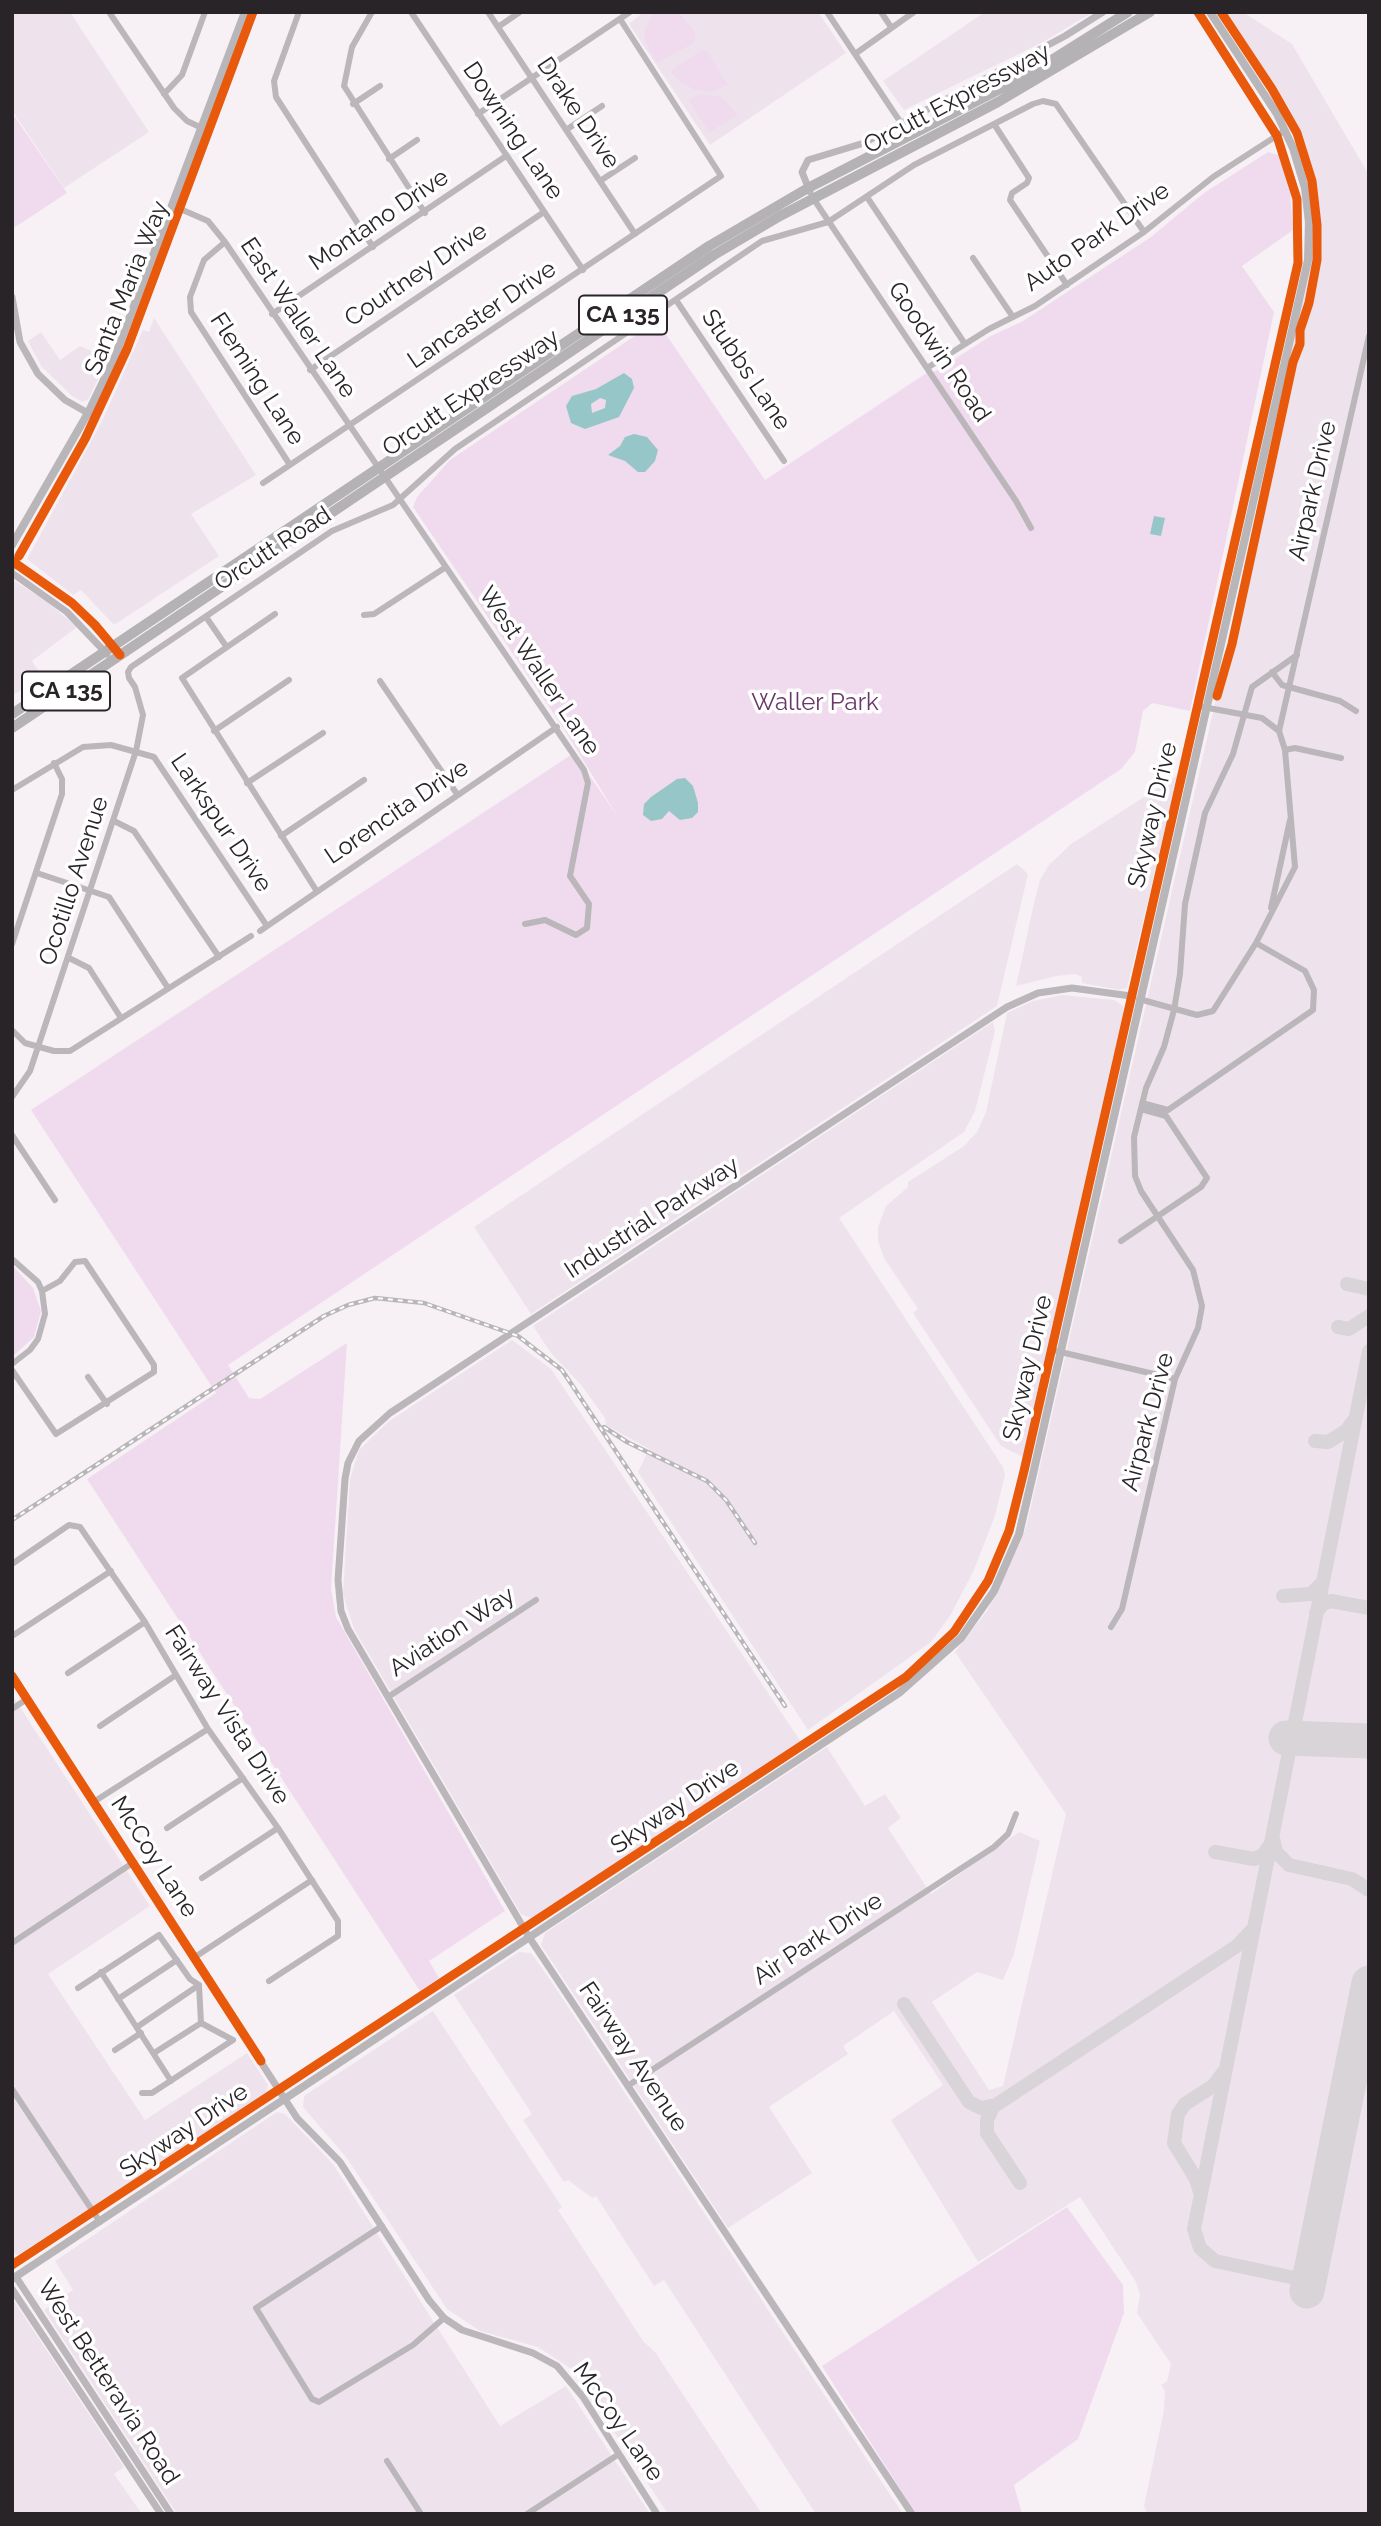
<!DOCTYPE html>
<style>
body{margin:0}
#map{position:relative;width:1381px;height:2526px;overflow:hidden;background:#f7f1f6;font-family:Raleway,sans-serif}
canvas{display:block}
.frame{position:absolute;inset:0;border:14px solid #282428;pointer-events:none}
</style>
<div id="map">
<canvas width="1381" height="2526"></canvas>
<div class="frame"></div>
</div>
<script>
const ctx = document.querySelector('canvas').getContext('2d');
ctx.lineJoin = 'round';
function paint(path, color) {
  ctx.fillStyle = color;
  ctx.fill(path, 'evenodd');
}
function poly(rows) {
  const path = new Path2D();
  for (const r of rows) {
    path.moveTo(r[0], r[1]);
    for (let i = 2; i < r.length; i += 2) path.lineTo(r[i], r[i + 1]);
  }
  return path;
}
function trace(path, color, width, dash) {
  ctx.strokeStyle = color;
  ctx.lineWidth = width;
  ctx.lineCap = dash ? 'butt' : 'round';
  ctx.setLineDash(dash || []);
  ctx.stroke(path);
}
function label(font, color, halo, rows, align = 'center') {
  ctx.font = font + ' Raleway,sans-serif';
  ctx.lineWidth = 7;
  ctx.setLineDash([]);
  ctx.textBaseline = 'middle';
  ctx.strokeStyle = halo;
  ctx.fillStyle = color;
  for (const [text, x, y, turn = 0] of rows) {
    ctx.save();
    ctx.translate(x, y);
    ctx.rotate((+turn || 0) * Math.PI / 180);
    ctx.textAlign = isNaN(turn) ? turn : align;
    if (halo) ctx.strokeText(text, 0, 0);
    ctx.fillText(text, 0, 0);
    ctx.restore();
  }
}
const built = poly([
 [12,12,70,12,149,132,64,188,12,110],
 [643,12,818,12,846,53,710,145,629,24],
 [985,12,1093,12,1043,42,904,110,883,81],
 [1221,12,1243,12,1292,44,1369,175,1369,2514,1147,2514,1144,2506,1164,2410,1165,2391,1161,2385,1167,2381,1171,2364,1137,2313,1140,2295,1136,2282,1080,2197,978,2262,891,2120,943,2085,894,2011,843,2046,848,2054,769,2107,812,2173,728,2228,541,1945,545,1933,827,1747,865,1806,885,1794,901,1818,888,1828,931,1894,1019,1832,1040,1841,1014,1954,1003,1980,977,1972,932,2002,989,2090,1003,2086,1066,1814,955,1652,987,1611,1026,1528,1262,498,1249,494,1306,256,1301,152,1281,108],
 [154,318,256,475,191,514,219,556,114,625,81,590,73,595,27,559,101,423,143,330,149,332],
 [41,332,60,360,80,346,108,358,88,400,82,402,72,396,41,366,28,341],
 [13,580,45,600,77,627,32,661,42,676,12,696],
 [1178,775,1127,988,1119,990,1082,983,1082,977,1075,974,1056,976,1016,986,1034,903,1040,880,1049,865,1071,844],
 [1017,864,1028,874,997,1006,531,1314,474,1227],
 [1062,995,1114,1000,1123,1006,1123,1015,1023,1457,1001,1446,913,1313,918,1309,884,1258,878,1241,878,1227,886,1206,908,1187,908,1182,964,1146,977,1132,986,1112,1007,1013,1033,1001],
 [993,1022,995,1031,975,1111,964,1132,839,1218,1003,1467,1005,1475,995,1516,974,1570,950,1616,931,1642,808,1730,638,1472,649,1449,606,1425,605,1418,582,1386,551,1353,533,1326],
 [512,1340,551,1369,801,1742,531,1918,521,1914,354,1629,343,1594,350,1479,359,1450,388,1422],
 [12,1695,150,1906,48,1974,145,2120,247,2053,268,2085,266,2092,257,2100,18,2255,12,2253],
 [519,1952,531,1953,547,1975,903,2514,816,2514,664,2280,654,2286,596,2196,592,2198,568,2180,564,2182,523,2120,532,2114,454,1995],
 [433,2011,562,2207,558,2210,643,2341,655,2352,762,2514,668,2514,573,2370,538,2347,480,2331,447,2309,346,2157,303,2107,304,2096],
 [277,2112,285,2114,333,2164,500,2426,566,2386,650,2514,177,2514,44,2310,73,2290,55,2261],
 [12,2298,124,2467,114,2474,142,2514,12,2514]
]);
const green = poly([
 [653,12,679,12,696,34,694,43,657,63,644,39,645,29],
 [702,50,707,51,728,85,711,92,696,90,681,83,670,71],
 [701,94,722,97,738,115,709,132,688,100],
 [15,117,67,193,12,229,12,119],
 [1268,152,1279,155,1290,192,1293,230,1242,266,1274,312,1190,711,1152,703,1143,711,1135,752,1121,769,228,1365,249,1398,260,1399,347,1343,331,1589,336,1617,505,1911,429,1961,439,1978,420,1991,87,1479,216,1393,31,1110,574,753,616,814,564,729,413,507,417,497,450,460,657,321,765,480,925,374,936,371,989,337,1023,321,1151,237,1204,193],
 [12,1265,33,1288,41,1311,34,1337,12,1357],
 [1067,2207,1123,2285,1124,2313,1078,2439,1014,2485,1022,2514,916,2514,822,2366]
]);
const water = poly([
 [624,373,632,379,634,388,619,417,585,429,571,423,566,406,572,396,596,389],
 [600,398,606,400,605,408,592,413,591,404],
 [634,434,647,437,658,450,655,461,645,472,638,472,625,461,608,455,620,446,625,437],
 [1154,516,1165,518,1161,536,1150,534],
 [685,778,693,786,698,803,698,812,692,818,680,820,669,811,662,819,651,821,643,815,644,804,651,797,677,779]
]);
const taxiway = poly([
 [1347,1284,1369,1289],
 [1338,1327,1349,1329,1369,1316],
 [1315,1441,1328,1442,1346,1431,1354,1420],
 [1283,1596,1311,1594,1322,1583],
 [1316,1613,1323,1604,1331,1601,1369,1608],
 [1273,1838,1276,1852,1289,1865,1352,1879,1369,1890],
 [1215,1852,1254,1859,1263,1855,1270,1845],
 [904,2004,969,2102,981,2108,996,2105],
 [1020,2183,987,2133,987,2120,993,2107,1237,1946,1251,1931],
 [1200,2192,1196,2179,1174,2143,1178,2114,1185,2104,1213,2086,1223,2073],
 [1309,2281,1215,2261,1200,2248,1194,2229,1369,1351]
]);
const runway = poly([
 [1286,1738,1369,1741],
 [1307,2291,1369,1983]
]);
const minor = poly([
 [109,12,174,108,187,121,202,128],
 [299,12,274,81,276,97,373,247],
 [372,12,352,47,344,86,425,213],
 [411,12,583,270],
 [488,12,635,234],
 [827,12,901,123],
 [881,12,891,27],
 [498,27,520,12],
 [855,54,914,12],
 [164,94,182,75,205,12],
 [353,104,380,86],
 [478,114,630,12],
 [994,124,1029,178,1027,183,1012,193,1010,200,1067,285],
 [566,130,602,106],
 [389,159,417,140],
 [600,181,635,158],
 [867,197,965,344],
 [813,198,1016,501,1031,528],
 [178,208,208,221,225,242,584,770,588,783,570,876,589,904,587,928,576,935,545,920,525,924],
 [225,242,204,260,190,297,191,312,290,465],
 [973,258,1013,317],
 [676,300,784,461],
 [272,314,506,156],
 [927,368,989,329,1035,306,1144,232,1213,177,1281,133],
 [310,370,544,212],
 [263,483,721,176,620,19],
 [275,614,182,678,316,890],
 [364,615,374,614,446,567],
 [206,617,226,646],
 [1272,672,1282,685,1340,701,1356,711],
 [380,681,457,794],
 [214,731,289,680],
 [1279,731,1369,336],
 [1285,750,1295,748,1341,758],
 [247,783,323,733],
 [12,790,83,747,111,745,154,757,267,926],
 [114,821,134,831,219,957],
 [281,836,364,780],
 [37,873,109,897,168,988],
 [1271,908,1290,820],
 [260,931,557,727],
 [12,944,62,794,62,779,54,763],
 [69,958,89,968,121,1018],
 [1139,999,1197,1015,1213,1011,1256,943,1295,867,1285,750,1279,731,1262,718,1203,707],
 [12,1030,25,1043,54,1051,70,1051,251,936],
 [12,1097,30,1071,136,751,143,715,135,687,129,678,128,672,131,667,332,531,393,505,455,449,762,241,828,222,914,165,1033,104,1043,101,1056,104,1144,232],
 [1142,1103,1168,1110],
 [1168,1110,1313,1010,1314,990,1305,971,1256,943],
 [12,1135,55,1200],
 [1121,1241,1201,1187,1207,1178,1166,1116,1141,1109],
 [12,1259,38,1282,42,1291,45,1314,38,1339,30,1350,12,1364],
 [1052,1350,1175,1379],
 [12,1370,56,1434,154,1372,154,1365,85,1261,75,1262,60,1281,42,1291],
 [88,1377,107,1404],
 [12,1564,69,1525,80,1527,145,1622,208,1729,278,1828,338,1921,338,1936,269,1981],
 [1111,1627,1122,1609,1175,1379,1198,1328,1202,1306,1193,1270,1141,1191,1135,1176,1134,1137,1146,1088,1164,1047,1174,1010,1180,974,1185,904,1205,813,1233,754,1252,687,1297,655],
 [12,1636,111,1571],
 [68,1673,145,1622],
 [388,1697,536,1600],
 [12,1709,27,1699],
 [100,1726,176,1675],
 [95,1801,208,1729],
 [167,1828,243,1778],
 [202,1878,278,1828],
 [12,1943,134,1862],
 [195,1957,312,1880],
 [101,1972,171,2081],
 [199,1985,201,2023,233,2040],
 [78,1988,159,1935,190,1979,199,1985],
 [118,1999,177,1960],
 [137,2027,199,1985],
 [115,2050,141,2033],
 [154,2053,201,2023],
 [629,2085,994,1847,1008,1834,1016,1814],
 [12,2089,100,2222],
 [142,2093,152,2093,233,2040],
 [382,2226,256,2308,312,2399,319,2402,413,2345,444,2318],
 [387,2461,421,2514],
 [527,2514,619,2454]
]);
const tertiary = poly([
 [810,192,802,172,808,160,864,143,1065,36,1103,12],
 [12,297,20,342,38,374,65,400,95,417],
 [12,561,72,603,116,649],
 [12,573,67,612,107,654],
 [12,1676,297,2118,340,2162,429,2300,444,2318,462,2330,533,2353,557,2366,583,2397,657,2514],
 [16,2277,171,2514],
 [12,2289,161,2514],
 [912,2514,529,1937,348,1629,341,1611,338,1580,345,1479,348,1463,359,1441,390,1413,1007,1007,1038,993,1072,988,1131,996]
]);
const secondary = poly([
 [12,545,88,413,114,359,245,12],
 [12,567,85,439,127,349,253,12],
 [12,2265,906,1677,954,1632,988,1581,1009,1531,1024,1471,1298,263,1297,199,1277,136,1198,12],
 [12,2279,899,1693,961,1638,994,1591,1019,1534,1033,1474,1308,260,1309,222,1305,188,1293,148,1277,114,1210,12]
]);
const trunk = poly([
 [12,714,709,246,808,188,1031,73,1128,12],
 [12,728,714,255,780,216,998,102,1150,12]
]);
const rail = poly([
 [604,1427,627,1442,707,1481,726,1500,755,1543],
 [12,1520,324,1316,348,1305,375,1298,424,1303,518,1336,562,1370,785,1706]
]);
const cycleway = poly([
 [19,556,85,439,127,349,253,12],
 [12,561,72,603,95,625,120,655],
 [1217,696,1232,644,1293,362,1300,344,1300,330,1309,303,1317,260,1317,225,1312,181,1297,133,1272,89,1221,12],
 [12,1676,261,2061],
 [12,2265,906,1677,954,1632,988,1581,1009,1531,1024,1471,1298,263,1297,199,1277,136,1198,12]
]);
const shields = [
 [623,315,88],
 [66,691,88]
];
const shieldNames = [
 ["CA 135",623,315],
 ["CA 135",66,691]
];
const streetNames = [
 ["Orcutt Expressway",957,99,-28],
 ["Drake Drive",578,113,56],
 ["Downing Lane",513,131,56],
 ["Montano Drive",379,220,-34],
 ["Auto Park Drive",1097,237,-35],
 ["Courtney Drive",416,275,-34],
 ["Santa Maria Way",127,288,-68],
 ["Lancaster Drive",482,315,-34],
 ["East Waller Lane",298,318,56],
 ["Goodwin Road",939,352,56],
 ["Stubbs Lane",746,370,56],
 ["Fleming Lane",257,379,57],
 ["Orcutt Expressway",471,393,-34],
 ["Airpark Drive",1313,491,-77],
 ["Orcutt Road",273,549,-33],
 ["West Waller Lane",539,671,56],
 ["Lorencita Drive",397,812,-34],
 ["Skyway Drive",1153,815,-77],
 ["Larkspur Drive",221,823,56],
 ["Ocotillo Avenue",74,881,-72],
 ["Industrial Parkway",652,1218,-33],
 ["Skyway Drive",1028,1368,-77],
 ["Airpark Drive",1148,1422,-75],
 ["Aviation Way",452,1632,-33],
 ["Fairway Vista Drive",227,1715,57],
 ["Skyway Drive",675,1807,-34],
 ["McCoy Lane",154,1857,57],
 ["Air Park Drive",818,1939,-33],
 ["Fairway Avenue",633,2057,56],
 ["Skyway Drive",184,2131,-34],
 ["West Betteravia Road",108,2382,57],
 ["McCoy Lane",618,2422,55]
];
const parkNames = [
 ["Waller Park",815,703]
];
paint(built, '#eee3ed');
paint(green, '#f0dbee');
paint(water, '#96c6c8');
trace(taxiway, '#d8d4d8', 14);
trace(runway, '#d8d4d8', 35);
trace(minor, '#bab6ba', 6);
trace(tertiary, '#bab6ba', 7);
trace(secondary, '#b9b6b9', 8);
trace(trunk, '#b4b2b4', 10);
trace(rail, '#b9b6b9', 4.5);
trace(rail, '#fff', 2, [5]);
trace(cycleway, '#e8590c', 9);
for (const [x, y, w] of shields) {
  const box = new Path2D();
  box.roundRect(x - w / 2, y - 19.5, w, 39, 5);
  ctx.fillStyle = '#fff';
  ctx.fill(box);
  trace(box, '#282428', 2);
}
label('bold 23px', '#282428', null, shieldNames);
label('24px', '#282428', '#fff', streetNames);
label('24px', '#6a3769', '#fff', parkNames);
</script>
